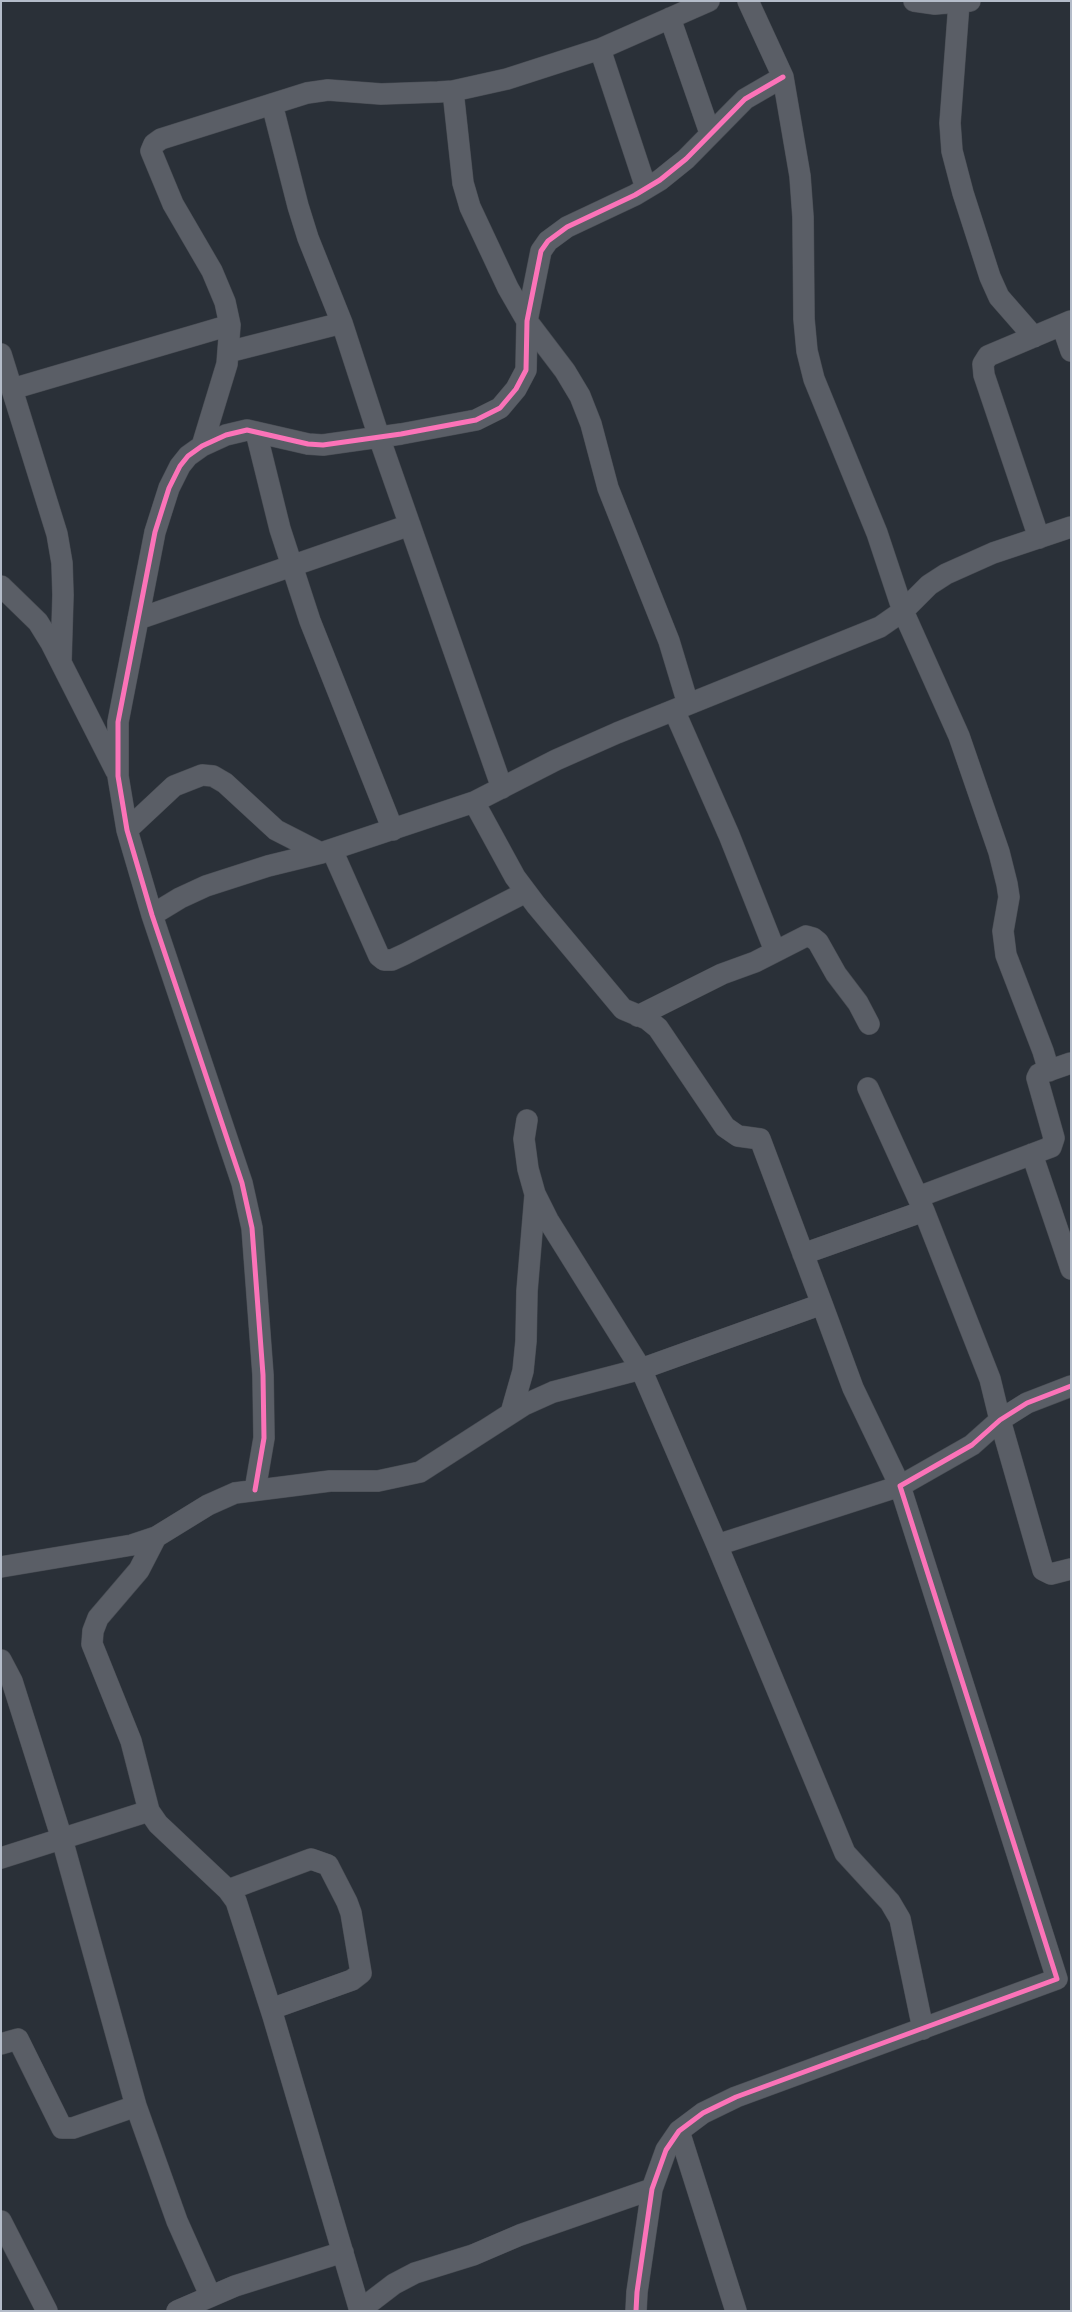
<!DOCTYPE html>
<style>
body{margin:0}
#map{position:relative;width:1072px;height:2312px;overflow:hidden;background:#2a3038;font-family:Montserrat,sans-serif}
canvas{display:block}
.frame{position:absolute;inset:0;border:2px solid #b4bcc9;pointer-events:none}
</style>
<div id="map">
<canvas width="1072" height="2312"></canvas>
<div class="frame"></div>
</div>
<script>
const ctx = document.querySelector('canvas').getContext('2d');
ctx.lineJoin = 'round';
function poly(rows) {
  const path = new Path2D();
  for (const r of rows) {
    path.moveTo(r[0], r[1]);
    for (let i = 2; i < r.length; i += 2) path.lineTo(r[i], r[i + 1]);
  }
  return path;
}
function trace(path, color, width, dash) {
  ctx.strokeStyle = color;
  ctx.lineWidth = width;
  ctx.lineCap = dash ? 'butt' : 'round';
  ctx.setLineDash(dash || []);
  ctx.stroke(path);
}
const minor = poly([
 [748,1,783,77,800,176,803,217,804,319,807,351,814,379,877,533,903,611,959,736,999,852,1007,884,1009,897,1003,931,1006,955,1043,1051,1049,1071],
 [914,1,935,4,970,1],
 [959,3,950,123,952,151,963,193,990,277,999,297,1034,337],
 [670,18,710,133],
 [600,49,646,188],
 [453,91,463,183,470,207,508,288,527,321,565,371,580,396,591,424,608,488,669,641,688,704],
 [272,104,298,206,308,238,342,323,379,437,502,788],
 [1062,325,1071,351],
 [228,352,342,323],
 [1,354,57,534,62,563,63,595,61,662],
 [12,389,230,325],
 [256,432,280,529,310,621,393,830],
 [202,446,227,364,230,325,225,302,212,271,173,204,151,151,154,144,161,139,307,93,328,90,381,94,438,92,453,91,507,79,600,49,709,1],
 [1039,538,984,375,983,364,988,356,1071,321],
 [1,586,38,622,51,643,116,771],
 [138,619,410,525],
 [674,710,729,835,775,951],
 [474,802,515,877,536,905,623,1009,647,1019,658,1028,725,1127,738,1136,760,1139,822,1304],
 [127,830,174,786,202,775,213,776,225,783,276,830,321,853],
 [332,850,379,956,384,960,392,960,405,954,526,892],
 [152,915,180,898,206,886,268,866,321,853,474,802,556,760,617,733,880,627,903,611,929,585,946,574,993,553,1071,527],
 [638,1016,722,974,755,962,806,936,813,938,818,942,836,974,858,1003,869,1024],
 [868,1088,924,1211,990,1379,1000,1420,1043,1570,1051,1574,1071,1569],
 [527,1120,524,1139,528,1169,535,1194,548,1220,641,1369,717,1545,845,1853,890,1902,900,1919,923,2029],
 [1032,1154,1071,1269],
 [918,1197,1051,1147,1054,1138,1037,1078,1039,1074,1071,1063],
 [803,1254,924,1211],
 [511,1413,523,1371,526,1341,527,1291,535,1195],
 [255,1490,264,1438,263,1375,252,1228,242,1183,152,915,127,830,118,776,118,722,155,532,169,488,180,466,188,456,202,446,226,435,247,430,308,444,323,445,401,434,476,420,500,408,516,389,526,370,527,321,541,251,548,241,567,227,635,195,660,180,686,159,745,99,783,77],
 [156,1537,139,1570,98,1618,93,1631,92,1644,131,1741,149,1811,158,1824,228,1890,236,1901,273,2016,360,2311],
 [1,1567,132,1545,156,1537,208,1505,235,1493,330,1481,378,1481,420,1472,524,1405,553,1392,641,1369,822,1304,853,1388,900,1486,717,1545],
 [1,1660,12,1681,62,1839,136,2106,177,2221,210,2295],
 [1,1858,149,1811],
 [228,1890,311,1859,328,1865,347,1902,351,1913,361,1973,352,1980,271,2009],
 [1,2044,18,2039,62,2128,73,2128,136,2106],
 [679,2131,736,2311],
 [1,2221,47,2311],
 [360,2310,394,2284,415,2273,473,2255,520,2235,652,2189],
 [177,2311,235,2286,343,2252],
 [636,2311,637,2292,652,2189,666,2150,679,2131,703,2113,736,2097,1057,1979,900,1486,972,1445,1000,1420,1027,1403,1071,1386]
]);
const cycleway = poly([
 [255,1490,264,1438,263,1375,252,1228,242,1183,152,915,127,830,118,776,118,722,155,532,169,488,180,466,188,456,202,446,226,435,247,430,308,444,323,445,401,434,476,420,500,408,516,389,526,370,527,321,541,251,548,241,567,227,635,195,660,180,686,159,745,99,783,77],
 [636,2311,637,2292,652,2189,666,2150,679,2131,703,2113,736,2097,1057,1979,900,1486,972,1445,1000,1420,1027,1403,1071,1386]
]);
trace(minor, '#484c53', 22);
trace(minor, '#5a5e66', 21);
trace(cycleway, '#fb73b8', 5);
</script>
